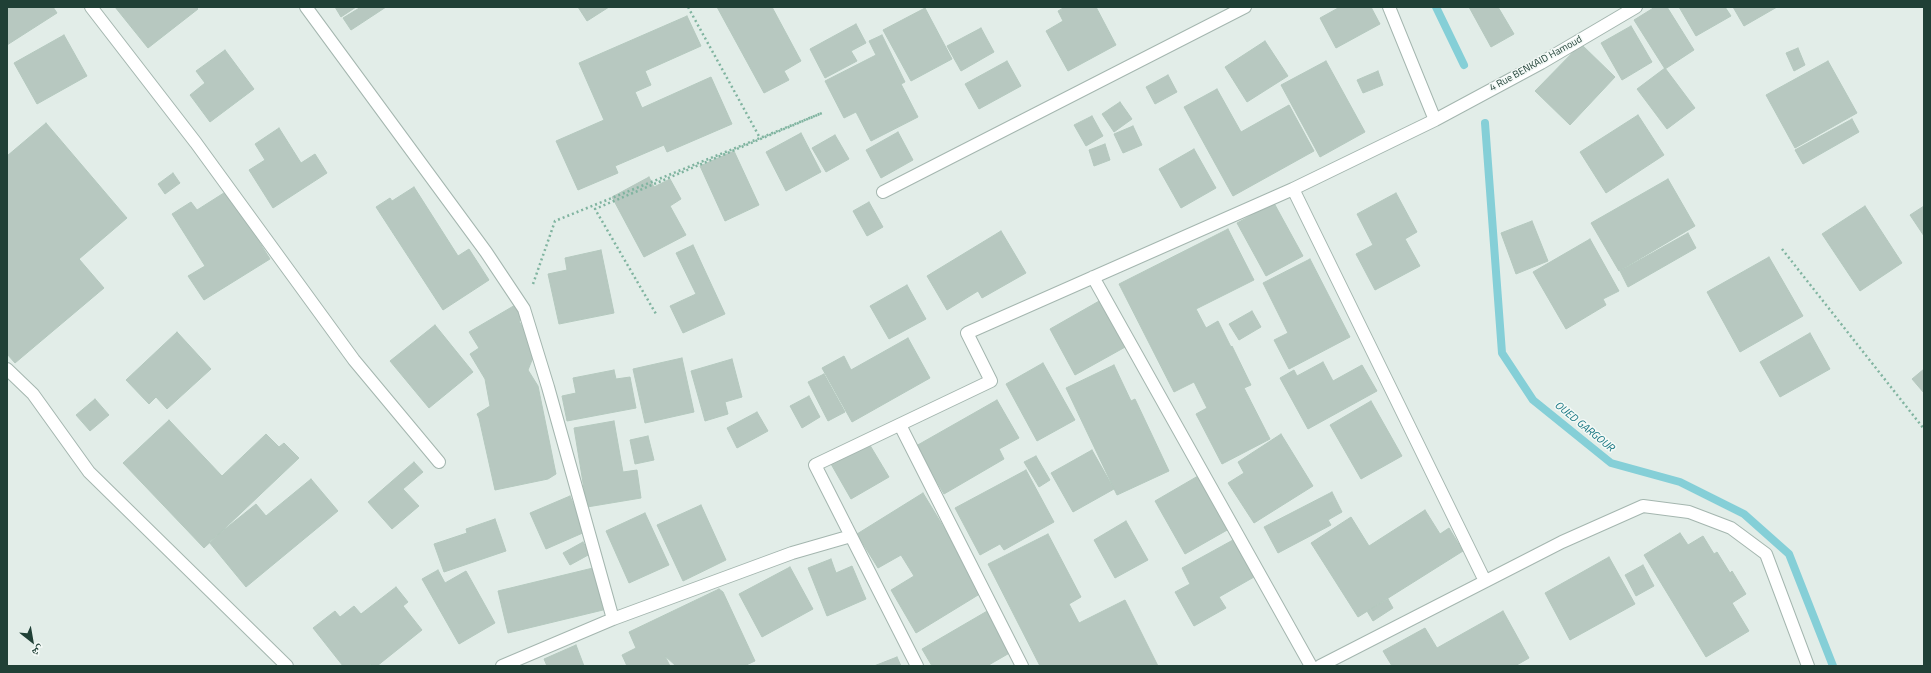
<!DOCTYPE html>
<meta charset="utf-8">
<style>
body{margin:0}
#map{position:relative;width:1931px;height:673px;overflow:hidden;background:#e2ede8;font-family:"Titillium Web","Noto Naskh Arabic",sans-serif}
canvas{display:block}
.frame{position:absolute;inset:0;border:8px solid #204036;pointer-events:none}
.north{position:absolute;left:12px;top:621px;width:40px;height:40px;-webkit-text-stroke:3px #f3f9f6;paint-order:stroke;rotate:149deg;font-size:11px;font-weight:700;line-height:16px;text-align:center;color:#204036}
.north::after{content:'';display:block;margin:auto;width:14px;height:18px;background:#204036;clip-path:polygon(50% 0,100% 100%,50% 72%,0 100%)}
</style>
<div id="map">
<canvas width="1931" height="673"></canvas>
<div class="frame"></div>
<div class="north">ش</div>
</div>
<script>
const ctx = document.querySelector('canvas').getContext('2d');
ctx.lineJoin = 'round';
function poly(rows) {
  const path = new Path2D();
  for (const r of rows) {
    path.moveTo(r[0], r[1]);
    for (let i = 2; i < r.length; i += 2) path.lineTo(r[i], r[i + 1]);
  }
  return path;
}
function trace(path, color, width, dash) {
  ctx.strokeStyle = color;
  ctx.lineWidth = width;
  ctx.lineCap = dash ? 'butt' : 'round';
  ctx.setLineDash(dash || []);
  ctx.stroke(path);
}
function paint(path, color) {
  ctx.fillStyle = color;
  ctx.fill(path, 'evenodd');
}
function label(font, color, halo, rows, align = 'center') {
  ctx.font = font + ' "Titillium Web",sans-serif';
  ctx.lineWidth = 3;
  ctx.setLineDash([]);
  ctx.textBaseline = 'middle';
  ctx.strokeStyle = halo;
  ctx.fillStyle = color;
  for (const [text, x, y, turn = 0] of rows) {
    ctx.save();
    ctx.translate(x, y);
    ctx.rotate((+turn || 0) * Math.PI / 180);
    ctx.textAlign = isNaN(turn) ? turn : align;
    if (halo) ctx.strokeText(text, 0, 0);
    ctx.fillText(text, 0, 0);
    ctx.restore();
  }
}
const stream = poly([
 [1436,7,1464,65],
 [1485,123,1502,353,1533,400,1611,463,1680,482,1744,514,1789,554,1833,666]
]);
const building = poly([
 [7,7,53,7,57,13,7,45,7,7],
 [115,7,196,7,198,9,148,48,115,7],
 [335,7,356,7,341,17,335,7],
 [361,7,386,7,351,30,343,18,361,7],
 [578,7,609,7,587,21,578,7],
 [717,7,772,7,801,61,784,71,789,80,764,93,717,7],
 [1065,7,1096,7,1116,45,1068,71,1046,31,1063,21,1058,11,1065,7],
 [1340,7,1371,7,1380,24,1336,48,1320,18,1340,7],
 [1469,7,1498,7,1514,34,1491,47,1469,7],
 [1655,7,1667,7,1694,50,1665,69,1634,20,1655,7],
 [1679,7,1725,7,1731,16,1696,36,1679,7],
 [1733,7,1777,7,1744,26,1733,7],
 [925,8,952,59,911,81,883,30,925,8],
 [687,16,701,46,645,71,651,85,635,92,642,108,711,77,732,124,667,152,664,145,615,166,618,173,578,190,556,141,604,120,579,63,687,16],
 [856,24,866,43,851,51,857,61,825,78,810,49,856,24],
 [1631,26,1652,62,1622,80,1601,43,1631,26],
 [981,28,994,52,961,71,947,46,981,28],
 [64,35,87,76,37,104,14,63,64,35],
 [882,35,905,82,901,84,918,117,871,141,856,112,844,118,825,81,876,55,869,41,882,35],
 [1265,41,1288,76,1247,102,1225,67,1265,41],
 [1581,44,1615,77,1570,125,1535,91,1581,44],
 [1798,48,1805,65,1794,71,1786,53,1798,48],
 [225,50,254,89,210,122,190,95,205,83,196,71,225,50],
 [1007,61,1021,86,979,109,965,84,1007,61],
 [1326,61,1365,132,1320,157,1281,85,1326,61],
 [1828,61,1857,113,1795,148,1766,95,1828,61],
 [1665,68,1695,108,1667,129,1637,89,1665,68],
 [1378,71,1383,85,1363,93,1357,80,1378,71],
 [1168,75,1177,92,1155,104,1146,87,1168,75],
 [1217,89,1241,132,1289,105,1314,151,1233,196,1184,107,1217,89],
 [1120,102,1132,119,1114,132,1102,114,1120,102],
 [1638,115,1664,155,1606,193,1580,152,1638,115],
 [1092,116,1103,136,1086,146,1074,125,1092,116],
 [1852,119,1859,132,1803,164,1795,150,1852,119],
 [46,123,127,218,79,259,104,288,15,363,7,354,7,156,46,123],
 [1133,126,1142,145,1123,153,1114,134,1133,126],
 [279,128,301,163,315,154,327,173,273,208,249,170,265,160,255,144,279,128],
 [898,132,913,160,881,178,866,150,898,132],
 [801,133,821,172,786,191,766,152,801,133],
 [835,135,849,159,826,172,812,148,835,135],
 [1105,144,1110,160,1094,166,1089,150,1105,144],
 [1194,149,1216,188,1181,208,1159,169,1194,149],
 [734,151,759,205,725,221,700,166,734,151],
 [173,173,180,183,165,194,158,184,173,173],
 [649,177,654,187,670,179,681,199,670,206,686,235,644,257,612,197,649,177],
 [1668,179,1695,226,1619,271,1591,223,1668,179],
 [414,187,458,256,469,249,489,280,443,310,376,207,390,198,392,201,414,187],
 [227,191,270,259,204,300,188,276,205,266,172,214,191,202,197,210,227,191],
 [1396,193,1417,232,1405,239,1420,266,1375,290,1356,254,1373,245,1357,214,1396,193],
 [869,202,883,227,867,236,853,211,869,202],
 [1274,203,1303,256,1266,276,1237,223,1274,203],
 [1865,206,1902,263,1860,291,1822,234,1865,206],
 [1924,206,1924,236,1910,215,1924,206],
 [1532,221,1548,261,1516,274,1501,233,1532,221],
 [1228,229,1254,280,1196,309,1206,328,1218,321,1231,347,1232,346,1251,385,1244,388,1270,439,1222,464,1196,414,1207,408,1194,382,1174,392,1119,284,1228,229],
 [1001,231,1026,273,982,298,978,291,947,310,927,276,1001,231],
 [1688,233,1696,248,1628,287,1620,271,1688,233],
 [1590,239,1619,291,1603,299,1606,305,1566,329,1533,272,1590,239],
 [693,245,725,314,683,333,670,306,696,294,676,253,693,245],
 [601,250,614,313,559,324,548,274,567,270,565,258,601,250],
 [1769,257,1803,316,1740,352,1707,292,1769,257],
 [1310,259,1350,337,1289,369,1274,340,1288,333,1263,283,1310,259],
 [907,285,926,319,889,339,870,306,907,285],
 [1101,300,1127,346,1075,375,1050,329,1101,300],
 [517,304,525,318,519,321,531,342,534,355,528,370,538,386,556,474,548,479,495,490,479,418,477,414,490,406,485,379,470,354,479,348,469,332,517,304],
 [1252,311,1261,327,1239,340,1229,324,1252,311],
 [435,325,473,372,429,408,390,361,435,325],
 [177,332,211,369,167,409,156,397,149,404,126,380,177,332],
 [1810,333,1830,369,1780,397,1760,362,1810,333],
 [908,338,930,378,852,422,822,368,844,356,851,370,908,338],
 [682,358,694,412,645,423,633,369,682,358],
 [732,359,742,397,725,402,728,414,705,421,691,371,732,359],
 [1323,362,1333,381,1362,365,1377,391,1308,429,1280,378,1294,370,1297,376,1323,362],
 [1043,363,1075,420,1037,441,1006,384,1043,363],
 [1114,365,1131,401,1135,399,1169,471,1117,495,1066,388,1114,365],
 [1924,369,1924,393,1912,379,1924,369],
 [614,370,616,379,630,377,636,408,567,421,562,396,576,393,573,378,614,370],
 [824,374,845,412,828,421,808,382,824,374],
 [809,396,820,417,802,428,790,406,809,396],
 [95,399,109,415,90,431,76,415,95,399],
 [997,400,1019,438,999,449,1004,459,944,494,916,446,997,400],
 [1371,401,1402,456,1361,479,1330,425,1371,401],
 [757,412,768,431,737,448,727,428,757,412],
 [169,420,222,476,266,434,279,447,284,443,299,458,204,548,123,463,169,420],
 [614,421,623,472,637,470,641,498,587,507,574,428,614,421],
 [1281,434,1313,486,1254,523,1228,483,1244,473,1238,462,1281,434],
 [648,436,654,460,635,464,630,440,648,436],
 [868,442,889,477,851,499,831,464,868,442],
 [1092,450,1114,489,1073,512,1051,473,1092,450],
 [1036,456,1050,480,1039,487,1024,462,1036,456],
 [414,462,423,472,403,489,419,506,392,529,368,502,414,462],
 [1026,470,1054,522,1004,550,1000,544,980,555,955,508,1026,470],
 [1198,476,1229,529,1185,554,1155,501,1198,476],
 [311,479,338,511,246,587,209,542,256,504,266,516,311,479],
 [1332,492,1342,512,1328,520,1331,525,1278,553,1264,527,1332,492],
 [923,493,983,592,916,633,891,590,914,576,901,555,878,568,857,534,923,493],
 [570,496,585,532,546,549,530,513,570,496],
 [701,505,726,560,683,581,657,525,701,505],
 [1425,510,1440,534,1449,528,1463,551,1358,617,1311,543,1351,517,1369,546,1425,510],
 [645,513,669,565,629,583,606,531,645,513],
 [495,519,506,551,444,572,434,544,467,533,466,529,495,519],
 [1126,521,1148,560,1115,578,1094,540,1126,521],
 [1680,533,1688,545,1703,536,1714,554,1717,552,1730,573,1732,571,1746,594,1732,603,1749,631,1706,657,1644,555,1680,533],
 [1048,534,1081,597,1069,604,1079,623,1125,600,1158,666,1040,666,988,564,1048,534],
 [1233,540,1254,577,1219,597,1226,608,1194,626,1175,592,1190,584,1182,568,1233,540],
 [583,542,590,554,570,565,563,553,583,542],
 [1609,557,1635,604,1570,640,1545,593,1609,557],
 [831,559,836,573,852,566,866,599,827,616,808,568,831,559],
 [1643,565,1654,586,1636,596,1625,575,1643,565],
 [790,567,813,609,762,637,739,594,790,567],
 [593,568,603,610,508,633,498,591,593,568],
 [438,570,445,583,466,571,495,623,459,644,422,579,438,570],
 [396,587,408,602,403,606,422,630,377,666,373,666,371,664,368,666,343,666,313,628,335,611,340,617,354,606,361,614,396,587],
 [719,589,723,592,755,661,744,666,676,666,665,656,670,666,627,666,622,655,636,648,629,632,719,589],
 [1388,599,1393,608,1373,621,1367,611,1388,599],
 [989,610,1013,651,987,666,932,666,922,649,989,610],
 [1503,611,1529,658,1515,666,1392,666,1383,651,1425,628,1437,648,1503,611],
 [576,645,584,666,547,666,544,659,576,645],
 [897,657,901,666,874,666,897,657]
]);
const path = poly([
 [688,7,760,138],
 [1782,249,1924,429],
 [533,284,555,221,822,113,595,209,656,314]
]);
const street = poly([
 [91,7,196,143,354,360,439,462],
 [306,7,486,252,524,309,548,387,613,619],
 [1389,7,1435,120],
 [1293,189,1485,581],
 [883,192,1245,7],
 [1093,277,1311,666],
 [7,369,33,394,89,472,287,666],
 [900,425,1022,666],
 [851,536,815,465,991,381,967,333,1293,189,1435,120,1541,63,1636,7],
 [502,666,613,619,792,553,851,536,917,666],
 [1320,666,1562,542,1643,506,1689,512,1731,528,1766,554,1808,666]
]);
const streetNames = [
 ["4 Rue BENKAID Hamoud",1536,64,-29]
];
const waterNames = [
 ["OUED GARGOUR",1584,427,39]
];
trace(stream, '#85cfd7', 8);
paint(building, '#b7c8c0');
trace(building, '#b4c8be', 1);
trace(street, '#a4b6af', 14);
trace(path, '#80b4a0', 2.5, [2, 3]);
trace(street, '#fff', 12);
label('10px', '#204036', '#f3f9f6', streetNames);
label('italic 11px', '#157581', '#f3f9f6', waterNames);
</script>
